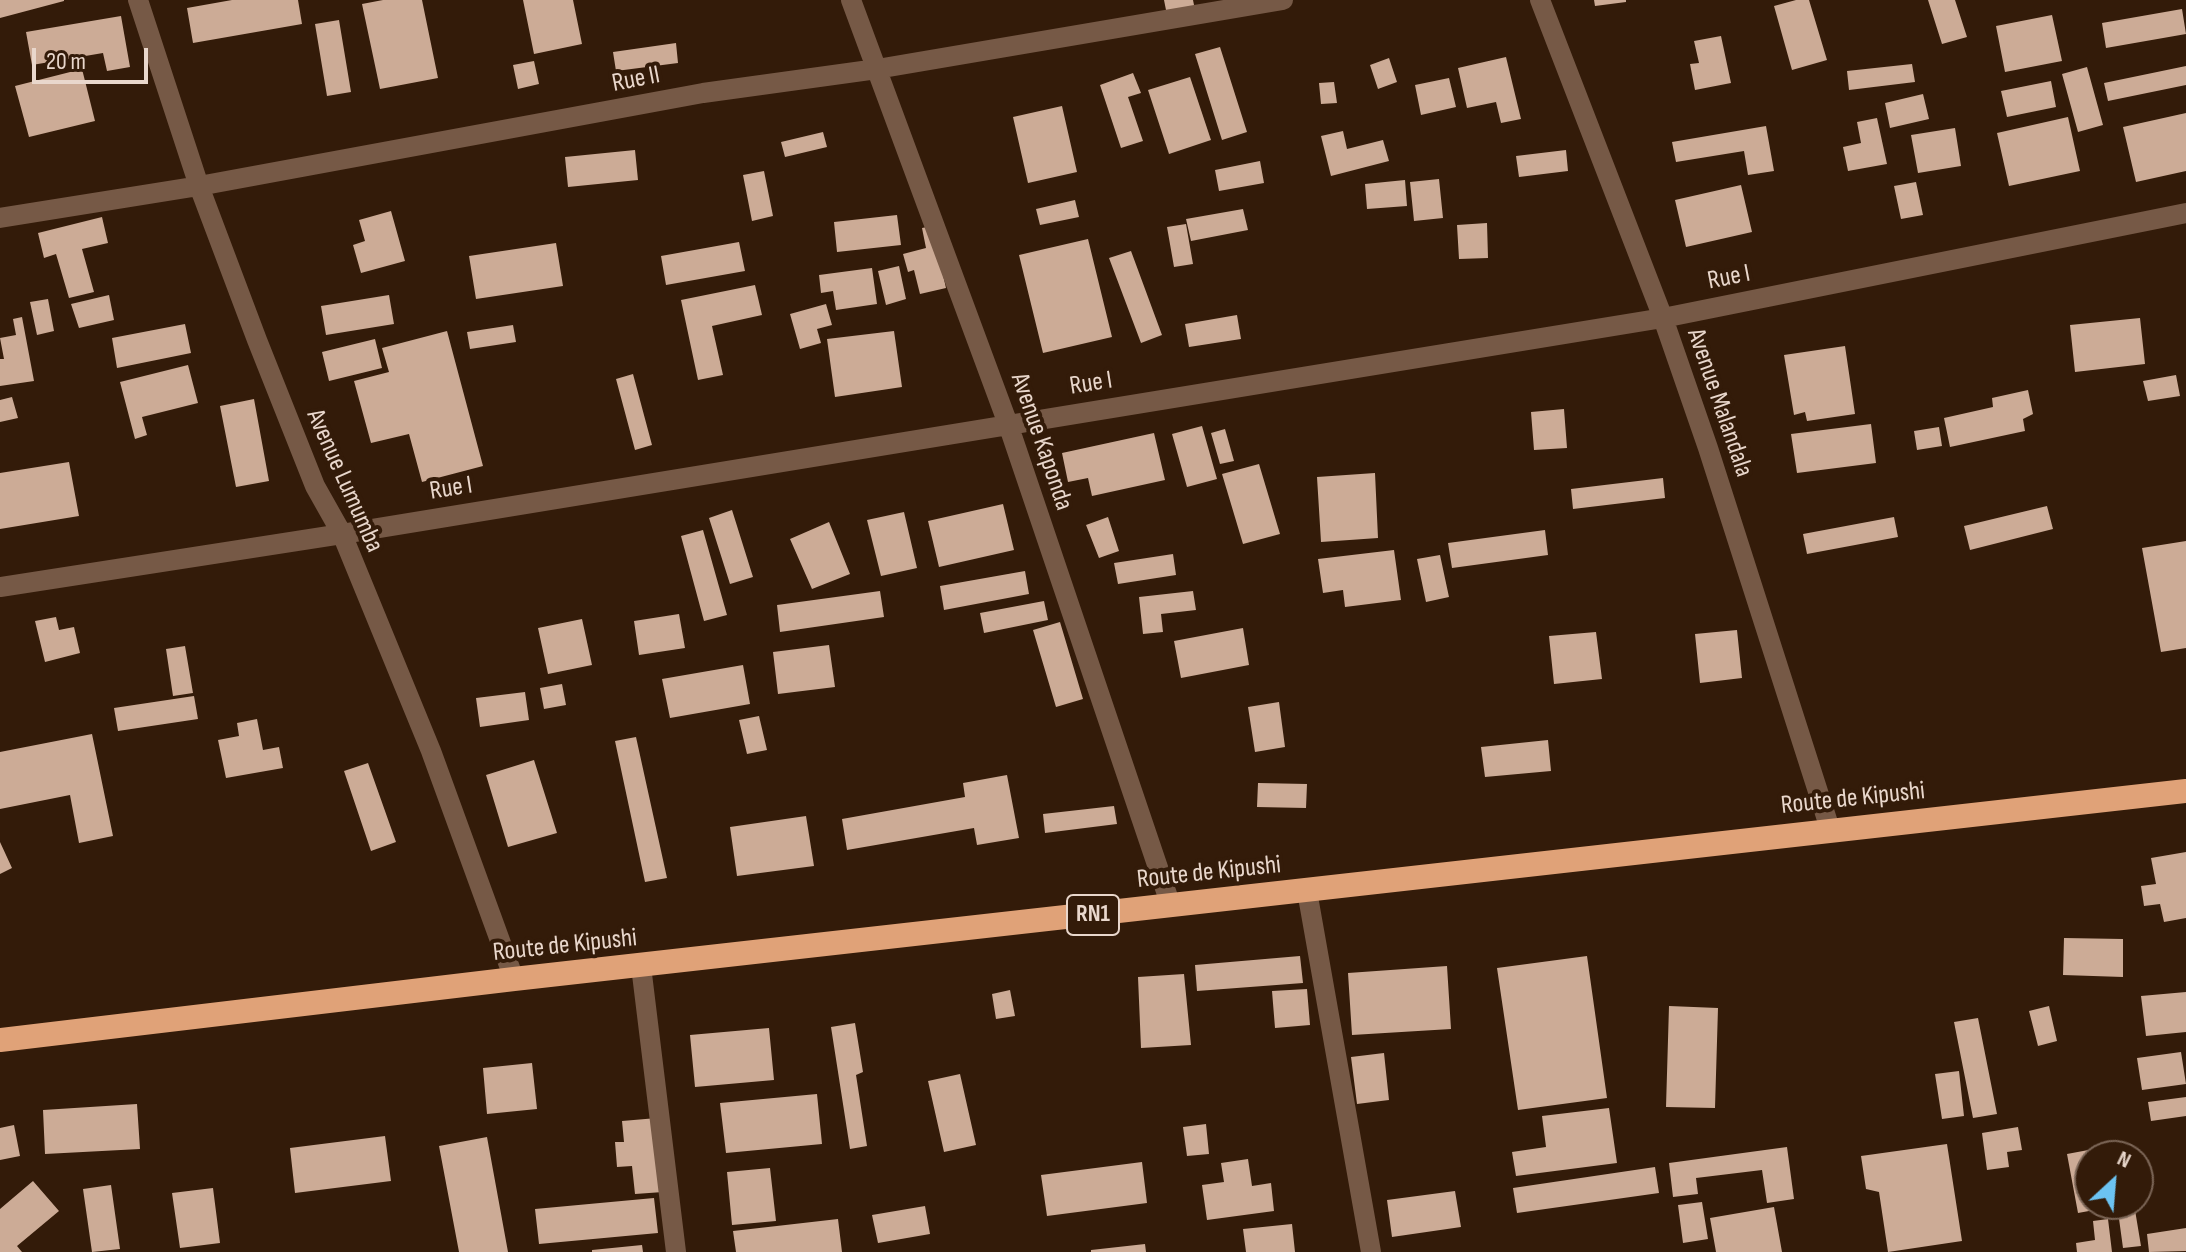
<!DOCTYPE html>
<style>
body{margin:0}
#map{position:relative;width:2186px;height:1252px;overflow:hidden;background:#331b09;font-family:"Sofia Sans Condensed",sans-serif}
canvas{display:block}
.north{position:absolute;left:2074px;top:1140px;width:80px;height:80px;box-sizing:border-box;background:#331b09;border:2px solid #7c6657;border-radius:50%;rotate:26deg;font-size:22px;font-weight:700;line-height:32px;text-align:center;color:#e9d7cc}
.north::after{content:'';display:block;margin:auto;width:28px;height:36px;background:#6cc3f2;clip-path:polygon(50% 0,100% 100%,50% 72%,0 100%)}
.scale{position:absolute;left:32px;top:48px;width:116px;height:36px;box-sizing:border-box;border:4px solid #e9d7cc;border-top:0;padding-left:10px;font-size:24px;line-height:28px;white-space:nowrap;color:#e9d7cc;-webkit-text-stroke:6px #331b09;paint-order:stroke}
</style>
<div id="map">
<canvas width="2186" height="1252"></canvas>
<div class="north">N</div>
<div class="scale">20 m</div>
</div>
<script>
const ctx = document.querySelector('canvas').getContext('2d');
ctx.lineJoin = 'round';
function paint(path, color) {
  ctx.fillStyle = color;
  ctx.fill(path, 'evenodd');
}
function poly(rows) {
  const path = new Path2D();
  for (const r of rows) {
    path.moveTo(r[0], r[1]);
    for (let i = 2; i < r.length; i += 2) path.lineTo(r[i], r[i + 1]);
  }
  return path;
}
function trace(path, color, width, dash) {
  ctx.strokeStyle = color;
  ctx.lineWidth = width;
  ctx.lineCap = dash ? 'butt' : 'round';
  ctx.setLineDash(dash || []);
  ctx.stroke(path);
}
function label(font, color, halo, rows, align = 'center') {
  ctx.font = font + ' "Sofia Sans Condensed",sans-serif';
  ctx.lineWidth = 8;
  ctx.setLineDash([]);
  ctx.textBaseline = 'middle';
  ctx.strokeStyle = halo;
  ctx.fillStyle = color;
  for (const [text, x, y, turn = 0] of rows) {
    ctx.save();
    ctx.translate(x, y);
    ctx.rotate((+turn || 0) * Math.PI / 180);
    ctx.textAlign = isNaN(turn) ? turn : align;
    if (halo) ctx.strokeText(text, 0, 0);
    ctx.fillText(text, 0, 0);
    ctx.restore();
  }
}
const building = poly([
 [0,0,64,0,64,1,0,18],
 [232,0,298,0,302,24,193,43,187,8],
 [383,0,422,0,438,78,380,89,362,4],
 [523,0,573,0,582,44,534,54],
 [1164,0,1193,0,1195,10,1167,15],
 [1594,0,1626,0,1626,2,1595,6],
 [1796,0,1809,0,1827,60,1792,70,1774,6],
 [1928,0,1955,0,1967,37,1942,44],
 [2182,9,2186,34,2106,48,2102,23],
 [2052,15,2062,61,2005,72,1996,26],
 [121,16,130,67,107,71,103,53,32,65,26,32],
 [339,20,351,92,327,96,315,24],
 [1721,36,1731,83,1695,90,1690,64,1699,63,1694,41],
 [676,43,678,63,616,71,613,52],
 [1220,47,1247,132,1222,140,1195,54],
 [1506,57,1521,119,1501,123,1496,102,1467,108,1458,68],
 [1389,58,1397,82,1378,89,1370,65],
 [534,61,539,84,518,89,513,65],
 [1912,64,1915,82,1849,90,1847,71],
 [2186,66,2186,85,2108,101,2104,83],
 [2087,67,2103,125,2078,132,2062,74],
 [82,69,95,121,29,137,15,86],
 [1133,73,1141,93,1128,97,1143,141,1121,148,1100,85],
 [1190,77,1211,140,1169,154,1148,90],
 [1449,78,1456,107,1421,115,1415,85],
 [2051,81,2056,107,2007,117,2001,91],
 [1334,82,1337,103,1321,104,1319,83],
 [1923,94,1929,119,1890,128,1885,103],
 [1062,106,1077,172,1028,183,1013,117],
 [2186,113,2186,171,2136,182,2123,127],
 [2068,117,2080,171,2009,186,1997,133],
 [1877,118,1887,164,1848,171,1843,147,1861,143,1857,122],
 [1766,126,1774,171,1748,175,1744,151,1676,162,1672,142],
 [1955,128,1961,166,1918,173,1911,135],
 [1343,131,1347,149,1383,140,1389,161,1331,176,1321,136],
 [823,132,827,147,785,157,781,142],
 [635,150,638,180,568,187,565,157],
 [1566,150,1568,171,1519,177,1516,156],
 [1260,161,1264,183,1219,191,1215,170],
 [764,171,773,216,752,221,743,175],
 [1439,179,1443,218,1414,221,1410,182],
 [1405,180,1407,206,1367,209,1365,184],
 [1916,182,1923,215,1901,219,1894,186],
 [1741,185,1752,232,1686,247,1675,200],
 [1075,200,1079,217,1040,225,1036,209],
 [1243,209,1248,230,1191,241,1186,219],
 [391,211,405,261,361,273,353,245,365,241,359,220],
 [897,215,901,245,837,252,834,222],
 [102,217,108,243,82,249,94,292,69,298,56,254,44,258,38,233],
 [1487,223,1488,258,1459,259,1457,225],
 [1186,224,1193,264,1174,267,1167,227],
 [932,226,946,288,920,294,914,270,908,272,903,254,926,248,922,228],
 [1088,239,1112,337,1043,353,1019,255],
 [739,242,745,271,666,285,661,256],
 [556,243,563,286,476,299,469,256],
 [1131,251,1162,335,1141,343,1109,258],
 [899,266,906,299,886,305,878,271],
 [872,268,877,304,836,310,833,291,821,293,819,275],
 [755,285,762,315,712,326,723,375,698,380,681,300],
 [109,295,114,320,79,328,71,304],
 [389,295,394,324,326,335,321,306],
 [48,299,54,331,37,335,30,302],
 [826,304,832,325,817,329,821,343,800,349,790,314],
 [1237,315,1241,339,1189,347,1185,324],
 [22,317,34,381,0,386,0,359,4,359,0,338,16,335,13,319],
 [2140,318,2145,364,2075,372,2070,325],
 [185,324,191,353,117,368,112,338],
 [513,325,516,342,470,349,467,332],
 [447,331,483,466,422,482,409,434,371,443,354,381,389,372,382,348],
 [894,331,902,387,835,397,827,339],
 [375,339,382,368,329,381,322,352],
 [1845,346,1855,414,1807,421,1805,412,1794,415,1784,355],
 [188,365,198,403,142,417,147,435,135,439,120,382],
 [633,374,652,445,635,450,616,379],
 [2176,375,2180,396,2148,401,2143,381],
 [2028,390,2033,414,2023,419,2025,431,1950,447,1944,418,1993,407,1992,398],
 [12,397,18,418,0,422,0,400],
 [254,399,269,481,236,487,220,406],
 [1564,409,1567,448,1534,450,1531,412],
 [1871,424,1876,463,1797,473,1791,434],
 [1202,426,1217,479,1187,487,1172,434],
 [1939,427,1942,446,1917,450,1914,431],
 [1225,429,1234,461,1220,464,1211,433],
 [1154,433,1165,480,1092,496,1088,478,1068,482,1062,453],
 [69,462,79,516,0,529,0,473],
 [1259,464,1280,534,1243,544,1222,474],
 [1375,473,1378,538,1321,542,1317,477],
 [1663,478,1665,498,1573,509,1571,489],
 [1003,504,1014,550,939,567,928,521],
 [2047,506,2053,529,1970,550,1964,526],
 [732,510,753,577,730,584,709,518],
 [904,512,917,568,881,576,867,520],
 [1108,517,1119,551,1099,558,1086,525],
 [1894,517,1898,537,1807,554,1803,534],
 [829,522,850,574,812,589,790,539],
 [703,530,727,615,704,621,681,536],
 [1545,530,1548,555,1452,568,1448,543],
 [2186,541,2186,648,2161,652,2142,548],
 [1394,550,1401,600,1345,607,1343,590,1323,593,1318,559],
 [1173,554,1176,575,1118,584,1114,563],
 [1440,555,1449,597,1426,602,1417,559],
 [1025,571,1029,594,944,610,940,586],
 [880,591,884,617,780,632,777,605],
 [1193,591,1196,610,1161,614,1163,632,1143,634,1139,597],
 [1044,601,1048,620,984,633,980,613],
 [679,614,685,648,639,655,634,621],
 [56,617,59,630,74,627,80,653,45,662,35,621],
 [582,619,592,665,548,674,538,628],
 [1060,622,1083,699,1056,707,1033,630],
 [1243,628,1249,665,1181,678,1174,641],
 [1737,630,1742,678,1700,683,1695,634],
 [1596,632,1602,679,1554,684,1549,636],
 [829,645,835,687,778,694,773,652],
 [185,646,193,693,173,696,166,649],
 [743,665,750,704,670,718,662,679],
 [562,684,566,705,544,709,540,688],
 [525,692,529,720,480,727,476,698],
 [194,696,198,719,118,731,114,708],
 [1279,702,1285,747,1255,752,1248,707],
 [759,716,767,750,747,754,739,720],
 [257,719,263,750,279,747,283,768,226,778,218,740,239,736,237,723],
 [92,734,113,836,79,843,70,795,0,809,0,752],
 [636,737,667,878,645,882,615,741],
 [1548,740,1551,771,1485,777,1481,747],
 [534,760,557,833,508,847,486,775],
 [368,763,396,842,371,851,344,771],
 [1007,775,1019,838,977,845,974,828,847,850,842,819,965,797,963,783],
 [1258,783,1307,784,1306,808,1257,807],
 [1114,806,1117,824,1045,833,1043,814],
 [806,816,814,866,737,876,730,827],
 [0,842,12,868,0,874],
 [2186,852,2186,918,2164,922,2160,904,2144,906,2141,886,2156,884,2151,858],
 [2064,938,2123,939,2123,977,2063,975],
 [1300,956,1303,983,1197,991,1195,965],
 [1587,956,1607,1098,1518,1110,1497,968],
 [1447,966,1451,1029,1352,1035,1348,973],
 [1184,974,1191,1045,1141,1048,1138,977],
 [1307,989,1310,1025,1275,1028,1272,991],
 [1010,990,1015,1016,996,1019,992,994],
 [2186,992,2186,1032,2146,1036,2141,996],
 [1669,1006,1718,1008,1715,1108,1666,1107],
 [2049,1006,2057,1041,2038,1046,2029,1011],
 [1978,1018,1997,1114,1973,1118,1954,1022],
 [855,1023,863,1072,856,1075,867,1146,850,1149,831,1027],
 [769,1028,774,1080,695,1087,690,1035],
 [2181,1052,2186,1084,2142,1090,2137,1058],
 [1384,1053,1389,1100,1357,1104,1351,1057],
 [532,1063,537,1109,487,1114,483,1068],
 [1959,1071,1964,1116,1942,1119,1935,1074],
 [960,1074,976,1145,944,1152,928,1081],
 [817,1094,822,1144,726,1153,720,1103],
 [2186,1097,2186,1116,2151,1121,2148,1102],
 [137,1104,140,1149,45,1154,43,1110],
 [1609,1108,1617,1163,1516,1176,1512,1152,1546,1147,1542,1116],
 [657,1118,663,1192,635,1194,632,1166,617,1167,615,1142,624,1142,622,1121],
 [1206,1124,1209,1154,1187,1156,1183,1127],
 [14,1125,20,1156,0,1160,0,1128],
 [2018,1127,2022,1150,2007,1152,2009,1167,1987,1170,1982,1133],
 [385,1136,391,1181,295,1193,290,1148],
 [487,1137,508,1252,459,1252,439,1146],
 [1947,1144,1962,1241,1888,1252,1879,1192,1866,1189,1861,1156],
 [2127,1146,2128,1156,2111,1156,2110,1148],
 [1787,1147,1794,1199,1767,1203,1762,1170,1696,1178,1698,1194,1673,1197,1669,1163],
 [2099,1148,2101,1156,2090,1156,2090,1204,2110,1204,2111,1207,2078,1213,2067,1154],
 [1248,1159,1252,1186,1271,1183,1274,1211,1207,1220,1202,1185,1224,1182,1221,1163],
 [1142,1162,1147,1203,1047,1216,1041,1175],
 [1655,1167,1659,1193,1517,1213,1513,1188],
 [770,1168,776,1221,732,1225,727,1172],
 [33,1181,59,1211,17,1246,22,1252,0,1252,0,1209],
 [111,1185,120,1249,92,1252,83,1189],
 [213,1188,220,1243,180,1248,172,1193],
 [1455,1191,1461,1227,1392,1237,1387,1200],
 [654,1198,658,1233,539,1244,535,1209],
 [1702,1202,1708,1239,1683,1243,1678,1205],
 [2117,1204,2134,1204,2141,1246,2123,1248],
 [925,1206,930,1234,878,1243,872,1215],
 [1774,1207,1782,1252,1716,1252,1710,1218],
 [838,1219,842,1252,736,1252,733,1231],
 [2108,1219,2112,1252,2077,1252,2076,1243,2095,1240,2093,1221],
 [1292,1224,1295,1252,1246,1252,1243,1229],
 [2186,1228,2186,1251,2149,1252,2147,1234],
 [1145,1244,1146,1252,1091,1252,1091,1250],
 [642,1245,643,1252,592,1252,592,1250]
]);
const street = poly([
 [138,0,199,186,257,340,315,486,342,534,431,751,514,979],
 [851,0,1008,424,1171,906],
 [1540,0,1663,318,1708,448,1830,829],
 [0,218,199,186,703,93,877,69,1283,0],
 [0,587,342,534,1663,318,2186,213],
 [1307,891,1371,1252],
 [641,966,676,1252]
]);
const highway = poly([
 [0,1040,514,979,2186,791]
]);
const shields = [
 [1093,915,52]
];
const shieldNames = [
 ["RN1",1093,915]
];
const streetNames = [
 ["Rue II",636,80,-11],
 ["Rue I",1729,278,-11],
 ["Rue I",1091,384,-9],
 ["Avenue Malandala",1719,403,71],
 ["Avenue Kaponda",1041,442,71],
 ["Avenue Lumumba",344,481,66],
 ["Rue I",451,489,-9],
 ["Route de Kipushi",1853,799,-6],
 ["Route de Kipushi",1209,873,-6],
 ["Route de Kipushi",565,946,-6]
];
paint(building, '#ccab96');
trace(street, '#765946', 20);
trace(highway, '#e0a278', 24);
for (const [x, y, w] of shields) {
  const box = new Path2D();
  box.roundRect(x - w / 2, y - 20, w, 40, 6);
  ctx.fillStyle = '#331b09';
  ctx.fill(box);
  trace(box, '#e9d7cc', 2);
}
label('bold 24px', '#e9d7cc', null, shieldNames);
label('26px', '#e9d7cc', '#331b09', streetNames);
</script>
